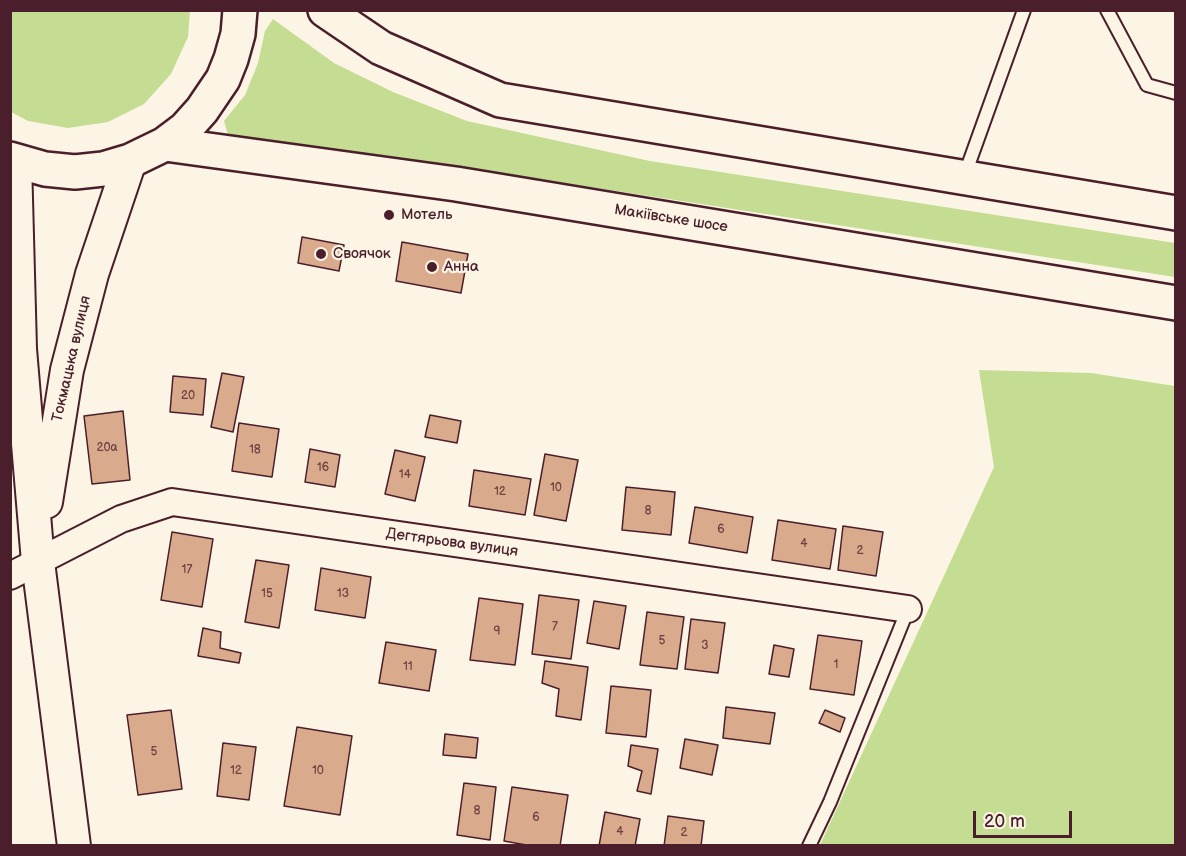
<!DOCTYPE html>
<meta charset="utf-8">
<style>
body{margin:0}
#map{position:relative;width:1186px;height:856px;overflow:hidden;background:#fcf5e5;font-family:"Balsamiq Sans",sans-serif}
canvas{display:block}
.frame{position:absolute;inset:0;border:12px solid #4a1f2b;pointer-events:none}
.scale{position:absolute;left:973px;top:811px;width:99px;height:27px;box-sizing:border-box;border:3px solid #4a1f2b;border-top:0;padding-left:8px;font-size:18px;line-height:21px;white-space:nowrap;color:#4a1f2b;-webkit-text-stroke:4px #fcf5e5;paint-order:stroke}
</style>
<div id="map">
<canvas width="1186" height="856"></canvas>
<div class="frame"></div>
<div class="scale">20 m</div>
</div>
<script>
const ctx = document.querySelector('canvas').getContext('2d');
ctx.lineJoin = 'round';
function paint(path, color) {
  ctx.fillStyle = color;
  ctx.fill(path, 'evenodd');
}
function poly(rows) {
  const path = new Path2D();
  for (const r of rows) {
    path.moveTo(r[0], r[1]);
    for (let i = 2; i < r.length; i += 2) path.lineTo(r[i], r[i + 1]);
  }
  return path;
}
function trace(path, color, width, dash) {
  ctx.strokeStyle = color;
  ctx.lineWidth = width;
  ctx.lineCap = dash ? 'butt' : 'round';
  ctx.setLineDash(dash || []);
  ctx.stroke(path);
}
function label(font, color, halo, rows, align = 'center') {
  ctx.font = font + ' "Balsamiq Sans",sans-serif';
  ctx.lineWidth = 4.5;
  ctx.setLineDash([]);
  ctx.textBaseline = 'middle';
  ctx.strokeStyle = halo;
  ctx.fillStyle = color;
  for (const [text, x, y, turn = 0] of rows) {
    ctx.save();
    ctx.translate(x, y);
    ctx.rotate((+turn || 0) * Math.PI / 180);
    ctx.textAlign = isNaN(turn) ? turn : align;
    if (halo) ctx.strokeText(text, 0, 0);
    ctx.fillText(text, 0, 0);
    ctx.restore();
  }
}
const green = poly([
 [11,10,190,10,190,11,188,37,171,74,144,104,108,122,68,128,28,121,11,112],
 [273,19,334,63,393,92,467,121,650,161,1175,243,1175,277,441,164,228,135,224,121,245,95,258,63,265,31],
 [979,370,1091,373,1175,386,1175,845,820,845,994,467]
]);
const building = poly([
 [302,237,344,245,339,271,298,263,302,237],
 [402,242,468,254,461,293,396,281,402,242],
 [222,373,244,377,233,432,211,427,222,373],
 [173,376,206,379,203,415,170,412,173,376],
 [123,411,130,480,92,484,84,416,123,411],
 [430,415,461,421,457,443,425,437,430,415],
 [239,423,279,429,272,477,232,471,239,423],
 [310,449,340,455,335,487,305,482,310,449],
 [395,450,425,457,415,501,385,494,395,450],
 [545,454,578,460,566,521,534,515,545,454],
 [474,470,531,479,525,515,469,506,474,470],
 [626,487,675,492,671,535,622,530,626,487],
 [695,507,753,517,747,553,689,543,695,507],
 [778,520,836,529,830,569,772,560,778,520],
 [843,526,883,532,876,576,838,570,843,526],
 [172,532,213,539,202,607,161,600,172,532],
 [256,560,289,565,279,628,245,622,256,560],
 [321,568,371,577,365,618,315,610,321,568],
 [539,595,579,600,571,659,532,654,539,595],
 [479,598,523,604,515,665,470,660,479,598],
 [594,601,626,606,619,649,587,643,594,601],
 [647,612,684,617,677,669,640,665,647,612],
 [691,619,725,623,718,673,685,669,691,619],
 [203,628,221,632,220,648,241,653,239,663,198,656,203,628],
 [818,635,862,641,854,695,810,689,818,635],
 [386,642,436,650,429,691,379,683,386,642],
 [774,645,794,649,789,677,769,674,774,645],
 [545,661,588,667,581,720,556,716,559,689,542,683,545,661],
 [611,686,651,690,646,737,606,733,611,686],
 [726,707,775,713,770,744,723,738,726,707],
 [171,710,182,789,138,795,127,715,171,710],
 [825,710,845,718,840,732,819,723,825,710],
 [297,727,352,736,340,815,284,806,297,727],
 [445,734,478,738,476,758,443,755,445,734],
 [685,739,718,745,712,775,680,768,685,739],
 [223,743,256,747,249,800,217,796,223,743],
 [631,745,658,749,651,794,637,791,642,771,628,766,631,745],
 [464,783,496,787,490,840,457,835,464,783],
 [512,787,568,795,560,846,532,846,504,841,512,787],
 [605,812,640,819,635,846,599,846,605,812],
 [668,816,704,821,701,846,664,846,668,816]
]);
const service = poly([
 [1107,10,1147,85,1176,93],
 [964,177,1024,10],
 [809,846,830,802,908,609]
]);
const minor = poly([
 [10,576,121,519,172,502,908,609]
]);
const tertiary = poly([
 [15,161,20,349,38,562,74,846],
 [46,502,67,370,92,274,130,161]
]);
const primary = poly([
 [325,10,381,48,500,100,1176,213],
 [165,144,456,184,1176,303],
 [10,159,45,169,75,172,103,169,130,161,165,144,185,129,202,110,223,79,231,59,238,34,240,10]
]);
const markers = [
 [389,215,6,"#4a1f2b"],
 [321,254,6,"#4a1f2b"],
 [432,267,6,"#4a1f2b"]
];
const numberNames = [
 ["20",188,396],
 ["20а",107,448],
 ["18",255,450],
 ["16",323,468],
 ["14",405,475],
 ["10",556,488],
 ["12",500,492],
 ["8",648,511],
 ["6",721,530],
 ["4",804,544],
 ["2",860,551],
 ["17",187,570],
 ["15",267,594],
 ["13",343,594],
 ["7",555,627],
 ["9",497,632],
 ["5",662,641],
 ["3",705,646],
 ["1",836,665],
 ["11",408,667],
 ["5",154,752],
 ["12",236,771],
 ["10",318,771],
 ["8",477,811],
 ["6",536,818],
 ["4",620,832],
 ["2",684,833]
];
const poiNames = [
 ["Мотель",401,215],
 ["Своячок",333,254],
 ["Анна",444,267]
];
const streetNames = [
 ["Макіївське шосе",671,219,9],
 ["Токмацька вулиця",72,359,-77],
 ["Дегтярьова вулиця",452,543,8]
];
paint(green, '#c5dd93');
paint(building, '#daaa8c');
trace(building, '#4a1f2b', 1.5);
trace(service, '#4a1f2b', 16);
trace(minor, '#4a1f2b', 30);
trace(tertiary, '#4a1f2b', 36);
trace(primary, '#4a1f2b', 38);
trace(service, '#fcf5e5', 12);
trace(minor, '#fcf5e5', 26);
trace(tertiary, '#fcf5e5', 32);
trace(primary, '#fcf5e5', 33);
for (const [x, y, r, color] of markers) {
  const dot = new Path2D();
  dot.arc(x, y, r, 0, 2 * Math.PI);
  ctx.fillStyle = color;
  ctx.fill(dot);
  trace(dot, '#fcf5e5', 2);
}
label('12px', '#6e4243', null, numberNames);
label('15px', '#4a1f2b', '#fcf5e5', poiNames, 'left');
label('15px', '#4a1f2b', '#fcf5e5', streetNames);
</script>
